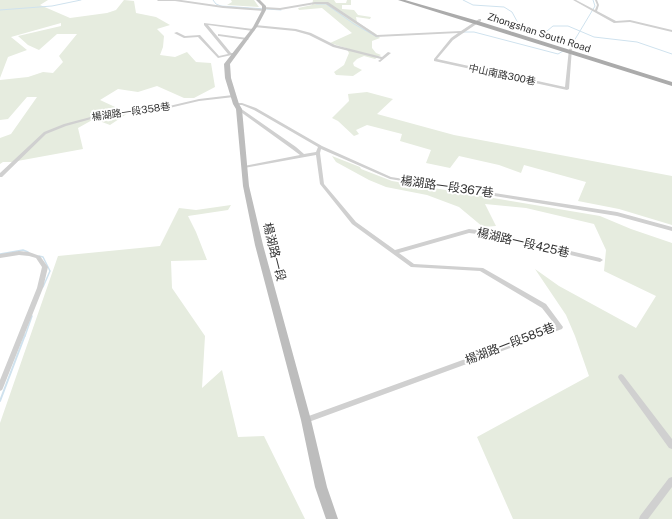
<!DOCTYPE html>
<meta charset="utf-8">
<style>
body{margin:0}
canvas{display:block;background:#fff}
</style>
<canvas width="672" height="519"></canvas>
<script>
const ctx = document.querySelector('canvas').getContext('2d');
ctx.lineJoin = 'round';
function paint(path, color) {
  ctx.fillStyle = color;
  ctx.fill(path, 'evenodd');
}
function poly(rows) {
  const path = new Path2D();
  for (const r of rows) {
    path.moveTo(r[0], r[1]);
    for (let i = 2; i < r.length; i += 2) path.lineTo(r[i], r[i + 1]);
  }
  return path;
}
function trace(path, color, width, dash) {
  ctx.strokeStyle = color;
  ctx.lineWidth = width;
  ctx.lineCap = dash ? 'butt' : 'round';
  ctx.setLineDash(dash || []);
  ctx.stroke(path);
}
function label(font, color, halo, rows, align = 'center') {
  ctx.font = font + ' "Public Sans","Noto Sans TC",sans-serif';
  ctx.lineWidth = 4;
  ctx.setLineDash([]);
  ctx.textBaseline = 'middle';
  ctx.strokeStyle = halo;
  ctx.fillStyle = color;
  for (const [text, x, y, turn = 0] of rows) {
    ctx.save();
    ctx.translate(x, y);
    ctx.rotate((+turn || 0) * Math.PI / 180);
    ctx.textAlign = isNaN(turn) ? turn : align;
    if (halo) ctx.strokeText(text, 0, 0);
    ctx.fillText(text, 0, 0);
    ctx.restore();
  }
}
const green = poly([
 [0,0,48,0,40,5,70,18,107,13,116,10,124,0,134,1,136,13,156,17,170,25,157,29,164,36,163,47,160,55,175,57,187,52,196,62,211,63,215,87,194,98,184,98,157,86,138,92,118,89,100,100,128,113,110,125,94,119,78,128,83,149,12,162,3,162,0,164,0,138,11,134,37,97,27,97,8,119,0,120,0,80,28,77,43,72,53,73,63,62,59,56,77,34,57,34,39,50,28,45,18,36,61,26,61,23,11,37,27,50,8,57,0,78],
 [231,0,254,0,259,7,227,5,232,2],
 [313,0,334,0,336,3,346,3,347,0,351,0,351,5,342,5,342,9,354,10,358,15,371,17,370,19,356,17,357,22,376,34,380,38,372,41,372,48,376,53,381,55,375,59,364,56,357,59,353,63,354,66,362,70,353,76,336,75,334,72,344,65,349,53,346,48,330,43,352,33,322,8,299,10,298,8,312,5],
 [367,92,393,99,377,114,454,135,672,176,672,225,619,209,578,201,586,182,524,165,521,173,499,165,459,156,450,168,426,163,431,150,400,141,402,134,367,125,356,130,359,134,354,136,338,121,332,118,349,101,348,94],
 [332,156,360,167,361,169,392,181,600,216,631,229,672,243,672,519,513,519,477,437,589,376,575,336,566,315,535,269,559,286,636,328,656,296,604,271,606,250,594,224,526,208,485,204,496,226,483,227,459,207,427,195,386,187,369,180,336,162],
 [231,205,228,210,188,216,196,232,207,260,171,261,172,288,205,336,202,388,222,370,238,437,264,436,305,519,0,519,0,423,58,256,160,246,179,208,196,210]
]);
const streamFar2 = poly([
 [213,0,216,4,221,6,281,10],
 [463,0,473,5,504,7,512,12,518,23,527,31,538,33,547,31,553,26,568,26,594,37,637,42,672,54],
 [316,4,326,4,354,24,377,37],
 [0,10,52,6,81,0],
 [462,32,474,32,558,54,563,51],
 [571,46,595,6,593,0]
]);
const streamFar1 = poly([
 [0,254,23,250,28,252],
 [39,256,43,257,50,271,43,287],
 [25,336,32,316]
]);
const stream = poly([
 [0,401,25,335]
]);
const street = poly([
 [157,0,181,0,223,6,264,9,265,10,264,11,223,8,175,1,158,1,157,0],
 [573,0,576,0,595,10,597,5,595,0,597,0,599,5,597,11,616,21,630,20,672,30,672,32,630,22,614,23,573,0],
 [315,2,328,2,377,35,461,31,479,19,481,19,481,21,453,40,437,59,565,87,569,49,572,48,569,89,567,90,434,61,434,59,451,38,458,33,376,37,326,4,315,4,280,10,264,9,263,8,264,7,280,8,315,2],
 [204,23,253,29,255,30,253,31,208,25,231,53,234,53,236,54,218,58,198,37,184,38,174,33,177,32,185,36,200,35,219,56,228,54,204,25,204,23],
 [255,25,296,29,311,33,335,45,382,57,388,52,391,53,380,62,378,61,381,59,333,47,309,35,295,31,254,27,254,25,255,25],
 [218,34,247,38,249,39,247,40,219,36,218,36,218,34],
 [233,95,235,96,234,97,199,101,165,109,102,116,66,126,46,134,2,177,0,177,0,173,44,132,64,124,102,114,165,107,199,99,233,95],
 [235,103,242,103,256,108,322,146,391,177,617,212,672,227,672,231,617,216,390,179,321,149,320,153,324,184,356,222,395,250,469,229,486,231,600,258,603,260,600,262,486,235,469,233,399,253,414,264,483,268,546,304,563,327,562,329,306,423,303,422,302,420,303,418,306,417,556,326,542,308,480,271,411,267,352,224,320,184,316,155,244,168,242,168,242,166,244,166,300,155,292,149,238,110,238,108,240,108,296,147,304,154,316,152,318,147,254,110,242,105,235,105,235,103],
 [19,251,29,252,40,256,48,267,43,288,3,388,2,390,0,391,0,380,37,288,42,267,36,258,29,256,19,255,0,258,0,254,19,251],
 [621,374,623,375,672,439,672,449,669,448,619,379,618,377,619,375,621,374],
 [672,477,672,487,648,519,639,519,640,516,669,478,672,477]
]);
const secondary = poly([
 [256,0,260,0,266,6,266,10,257,27,230,64,231,78,239,104,242,109,249,186,263,245,311,420,327,487,338,519,326,519,315,487,301,420,255,245,243,186,236,109,233,104,225,78,224,64,253,27,262,10,262,6,256,0]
]);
const primary = poly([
 [398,0,405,0,478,21,672,82,672,86,398,0]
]);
const farStreetnames = [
 ["Zhongshan South Road",539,33,18],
 ["中山南路300巷",502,75,12],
 ["楊湖路一段358巷",131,112,-8]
];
const streetNames = [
 ["楊湖路一段367巷",447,187,8],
 ["楊湖路一段425巷",523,243,13],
 ["楊湖路一段",274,252,76],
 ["楊湖路一段585巷",510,344,-21]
];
paint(green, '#e6ecdf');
trace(streamFar2, '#cfe2ee', 1);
trace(streamFar1, '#cfe2ee', 1.5);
trace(stream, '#cfe2ee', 2);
paint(street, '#d0d0d0');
paint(secondary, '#bdbdbd');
paint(primary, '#ababab');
label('10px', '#333', '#fff', farStreetnames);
label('12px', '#333', '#fff', streetNames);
</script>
